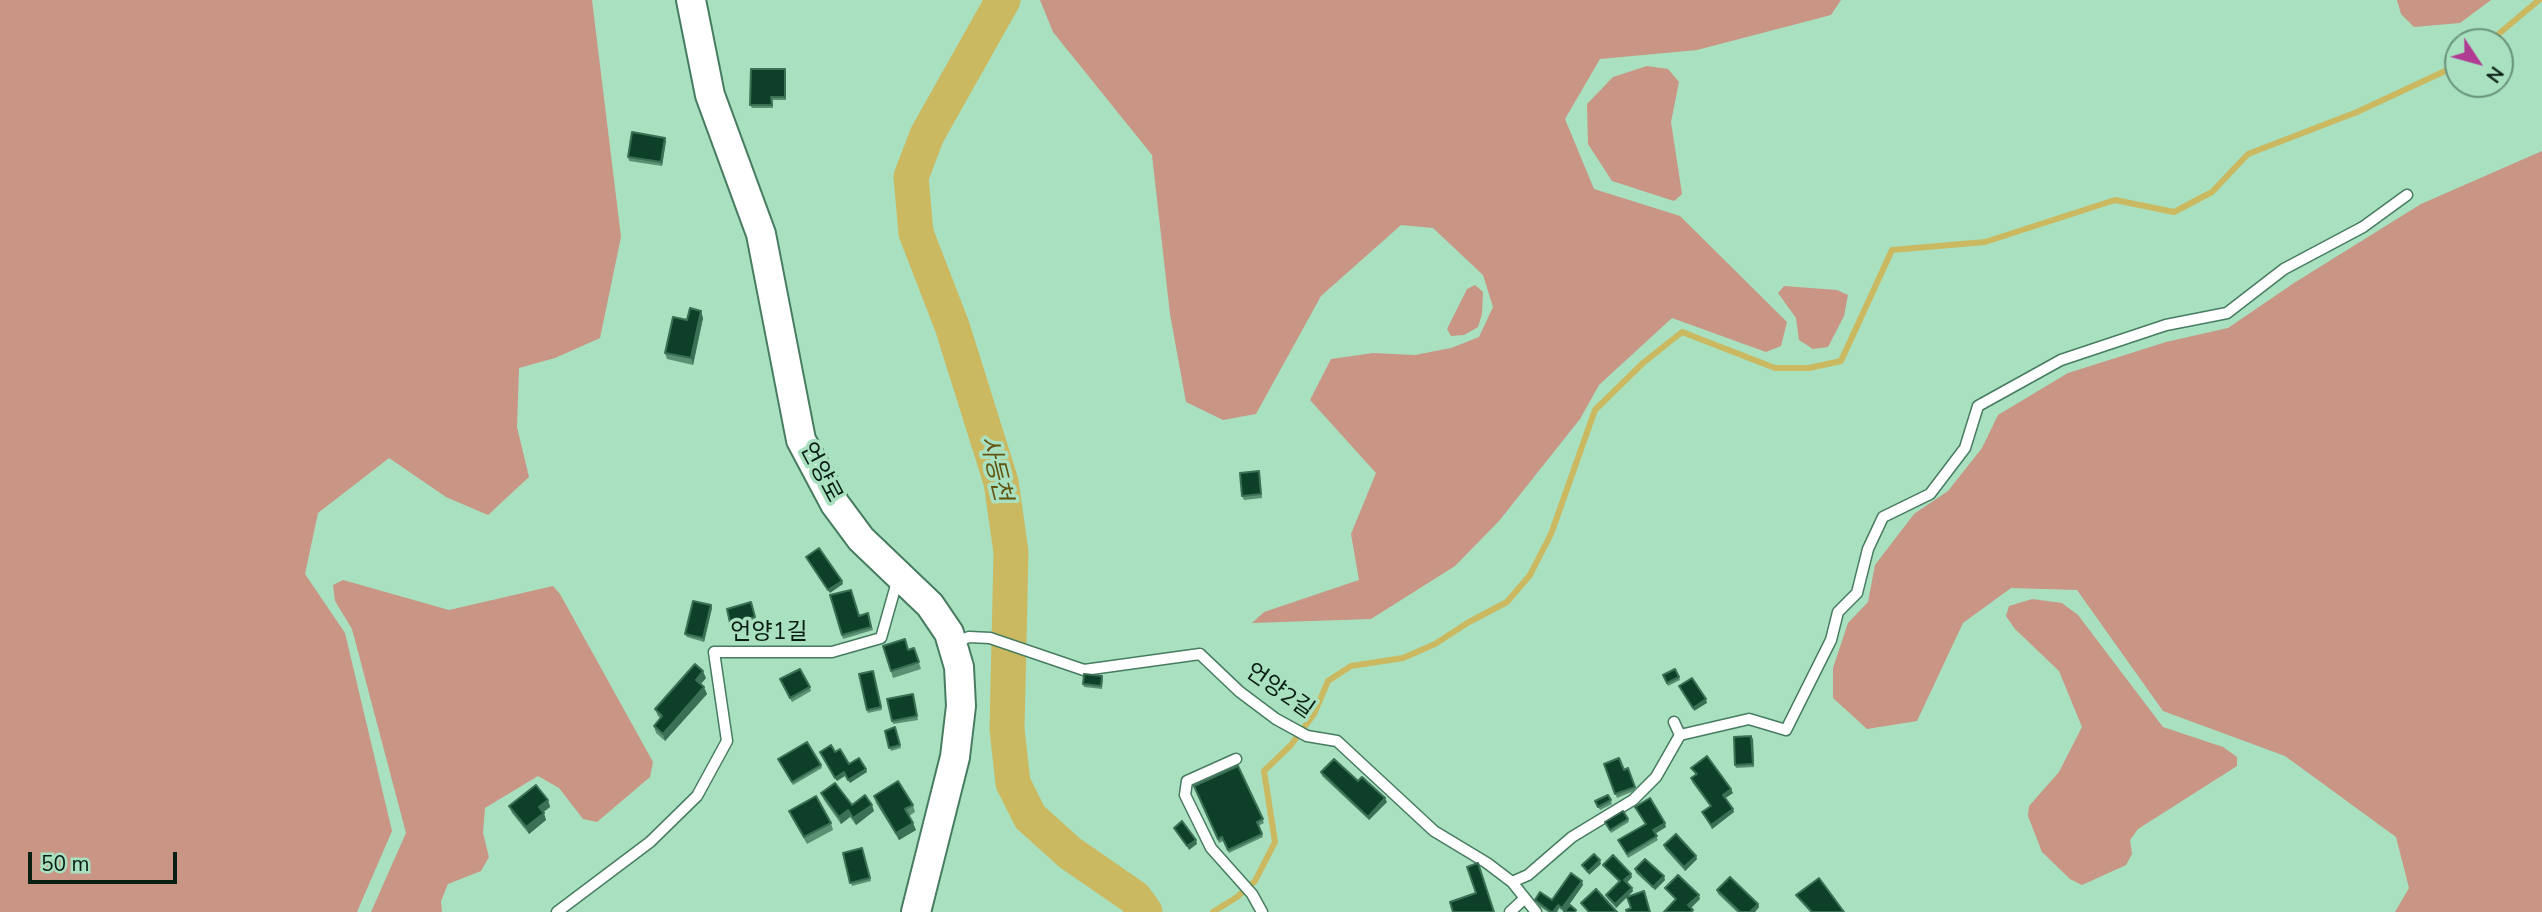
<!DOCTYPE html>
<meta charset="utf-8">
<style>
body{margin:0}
#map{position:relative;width:2542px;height:912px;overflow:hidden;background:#a9e0c0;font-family:"Nunito Sans",sans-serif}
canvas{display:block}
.north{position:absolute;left:2444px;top:28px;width:70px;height:70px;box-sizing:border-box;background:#a9e0c0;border:2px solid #69937b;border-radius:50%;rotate:126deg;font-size:19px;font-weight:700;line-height:28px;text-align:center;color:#091f14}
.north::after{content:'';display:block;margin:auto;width:24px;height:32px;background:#b03b93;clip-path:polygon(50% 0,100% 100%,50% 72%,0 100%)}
.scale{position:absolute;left:28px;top:852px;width:149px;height:32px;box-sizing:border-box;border:4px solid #091f14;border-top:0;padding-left:9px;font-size:21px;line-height:24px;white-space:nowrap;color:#091f14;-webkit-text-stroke:5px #a9e0c0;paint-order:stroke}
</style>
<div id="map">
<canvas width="2542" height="912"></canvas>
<div class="north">N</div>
<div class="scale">50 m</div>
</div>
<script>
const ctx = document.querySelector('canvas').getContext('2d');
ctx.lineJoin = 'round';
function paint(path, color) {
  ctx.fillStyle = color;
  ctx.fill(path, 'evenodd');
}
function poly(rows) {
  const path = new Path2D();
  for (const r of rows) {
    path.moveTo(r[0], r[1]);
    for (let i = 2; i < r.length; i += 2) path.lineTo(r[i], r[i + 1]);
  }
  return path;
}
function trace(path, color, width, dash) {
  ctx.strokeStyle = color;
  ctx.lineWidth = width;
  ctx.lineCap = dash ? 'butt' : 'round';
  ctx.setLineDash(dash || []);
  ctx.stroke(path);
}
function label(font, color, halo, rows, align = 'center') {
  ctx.font = font + ' "Nunito Sans","Noto Sans KR",sans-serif';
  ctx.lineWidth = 7;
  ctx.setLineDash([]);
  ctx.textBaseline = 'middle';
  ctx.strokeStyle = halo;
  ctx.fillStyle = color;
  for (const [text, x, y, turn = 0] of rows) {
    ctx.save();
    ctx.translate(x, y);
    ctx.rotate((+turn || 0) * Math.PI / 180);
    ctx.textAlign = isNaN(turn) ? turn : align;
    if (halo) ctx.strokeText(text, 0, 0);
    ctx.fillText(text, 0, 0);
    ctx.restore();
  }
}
const green = poly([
 [0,0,592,0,621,237,600,338,555,358,519,368,517,427,529,477,488,515,446,497,389,458,318,513,305,574,345,633,392,831,357,912,0,912],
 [1040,0,1841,0,1831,15,1697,50,1600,59,1565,119,1594,189,1680,216,1787,322,1781,346,1766,352,1672,318,1599,385,1580,419,1499,521,1455,566,1371,619,1252,623,1264,612,1359,580,1351,534,1376,473,1310,400,1331,359,1373,353,1415,355,1451,348,1479,337,1493,307,1483,275,1433,228,1401,225,1321,296,1256,414,1223,420,1186,402,1170,314,1152,155,1053,32],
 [2397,0,2491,0,2460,23,2414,27,2401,14],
 [1647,66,1668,69,1679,82,1671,122,1682,194,1674,201,1612,181,1588,144,1587,104,1613,77],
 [2542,151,2542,912,2395,912,2409,888,2396,837,2285,756,2163,711,2077,590,2011,588,1963,623,1917,721,1867,729,1833,698,1833,668,1848,623,1868,602,1875,565,1914,514,1948,491,1982,448,1998,415,2068,373,2166,342,2228,328,2294,283,2421,204],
 [1475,285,1483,292,1482,314,1478,327,1464,335,1451,336,1447,329,1467,289],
 [1784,286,1837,290,1848,295,1844,316,1828,347,1813,349,1799,340,1796,318,1778,293],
 [343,580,449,610,553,586,560,594,653,762,650,777,597,822,583,819,559,788,538,776,485,808,483,833,489,857,481,871,448,884,441,901,442,912,371,912,406,833,352,629,335,601,333,585],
 [2032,599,2062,603,2078,615,2163,727,2223,747,2237,757,2237,766,2138,829,2130,840,2132,854,2126,865,2082,885,2070,879,2042,852,2028,816,2029,806,2059,772,2082,727,2059,671,2015,629,2006,616,2009,606]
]);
const stream = poly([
 [2489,42,2539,0],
 [1213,912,1237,897,1255,881,1275,842,1264,771,1291,745,1314,714,1328,681,1351,666,1403,658,1435,644,1469,622,1507,602,1530,575,1551,534,1595,410,1643,363,1682,332,1775,368,1809,368,1841,361,1892,250,1985,242,2115,200,2174,212,2212,192,2248,154,2357,112,2458,65]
]);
const river = poly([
 [1003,0,927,135,911,177,916,233,952,326,1001,482,1011,552,1007,729,1013,783,1030,817,1070,853,1135,898,1145,912]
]);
const lane = poly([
 [955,642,969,637,990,638,1084,670,1200,654,1240,692,1276,719,1307,736,1337,741,1434,831,1487,863,1512,882,1536,912],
 [1680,735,1749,719,1786,730,1831,640,1838,612,1857,593,1868,549,1883,517,1930,494,1965,448,1978,406,2061,360,2166,325,2227,313,2284,269,2363,227,2407,195],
 [1236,759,1187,781,1185,795,1211,848,1252,894,1262,912],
 [1512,882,1528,875,1572,837,1633,800,1656,777,1680,735,1674,722],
 [557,912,650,842,697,796,727,741,714,652,832,652,881,638,898,578],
 [1510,912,1524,899]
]);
const secondary = poly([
 [691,0,710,95,761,234,801,440,835,504,861,539,930,605,949,633,959,667,961,706,955,757,916,912]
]);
const wall = poly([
 [785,69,786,72,786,100,773,100,773,108,752,108,750,105],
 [666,141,662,166,629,161,628,157],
 [703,318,693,365,667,359,665,353,687,320],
 [1260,475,1262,498,1244,500,1242,496],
 [830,595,859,615,868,613,873,630,843,639],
 [751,602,756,620,732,626,730,623],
 [711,605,712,608,704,642,687,637,685,634],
 [883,646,909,650,914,648,921,669,893,678],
 [873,671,882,710,868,713,867,710],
 [1663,675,1679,677,1680,680,1668,686],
 [1102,676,1103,679,1102,689,1084,687,1083,684],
 [706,678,701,684,707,694,665,741,656,733,654,726,660,718,658,716,655,709],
 [780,679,810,687,811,691,792,702],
 [914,698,918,720,893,724,892,721],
 [895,727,901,748,891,751,885,731],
 [1753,739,1754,767,1736,768,1735,765],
 [778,759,821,765,822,768,793,785],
 [1604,764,1624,770,1628,768,1636,790,1617,798],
 [1238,766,1264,823,1258,826,1263,837,1229,853,1223,841,1219,843,1194,786],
 [1691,768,1733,793,1725,798,1734,812,1712,829,1702,812,1710,806,1692,782,1691,778,1696,775],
 [1321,772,1358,781,1387,802,1369,820,1322,776],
 [821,793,852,805,874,811,856,825,850,817,841,824,824,800],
 [1608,795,1612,804,1600,810,1595,801],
 [874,796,913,805,915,812,909,816,916,830,899,840,876,803],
 [548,800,550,807,543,812,546,820,529,834,512,813,509,806],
 [1635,807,1666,827,1655,834,1658,840,1628,858,1618,840,1645,824],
 [789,811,831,823,833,830,807,844,792,818],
 [1628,819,1629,822,1611,833,1605,822],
 [1664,845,1697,859,1685,871,1665,849],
 [862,848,871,881,852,886,843,853],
 [1603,865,1632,877,1627,883,1633,891,1628,896,1631,908,1627,897,1616,908,1607,898,1606,895,1619,882,1605,868],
 [1635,869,1665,880,1655,890,1636,873],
 [1583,885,1564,912,1559,908,1557,912,1548,912,1536,904,1535,900,1552,900],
 [1717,890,1758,904,1759,907,1755,912,1737,912,1718,894],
 [1796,895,1845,912,1810,912,1798,898]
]);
const shadedWall = poly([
 [785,69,786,72,786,100,785,97],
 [665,138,666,141,662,166,661,162],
 [701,311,703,318,693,365,691,358],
 [842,581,843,584,830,593,828,590],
 [711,605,712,608,704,642,703,638],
 [703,671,706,678,698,687,696,680],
 [704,687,707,694,665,741,663,734],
 [1706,699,1707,703,1694,711,1693,708],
 [1751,736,1753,739,1754,767,1753,764],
 [866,769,867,772,850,783,848,780],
 [844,772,845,776,837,781,835,778],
 [1731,789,1733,793,1724,799,1723,795],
 [1385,798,1387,802,1369,820,1368,817],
 [548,800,550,807,541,814,539,807],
 [872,805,874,811,856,825,853,818],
 [1733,809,1734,812,1712,829,1711,825],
 [848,810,850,817,841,824,839,817],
 [544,813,546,820,529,834,526,827],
 [913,823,916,830,899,840,896,833],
 [1665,823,1666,827,1654,834,1653,830],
 [1196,840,1197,844,1189,850,1187,846],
 [1696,856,1697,859,1685,871,1684,867],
 [1600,860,1601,864,1589,875,1588,872],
 [1631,874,1632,877,1625,884,1624,880],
 [1664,876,1665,880,1655,890,1653,887],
 [1582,881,1583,885,1564,912,1562,908],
 [1632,888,1633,891,1616,908,1615,904],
 [1699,895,1700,899,1690,909,1688,905],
 [1758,904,1759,907,1755,912,1750,912],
 [1558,905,1559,908,1557,912,1553,912]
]);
const building = poly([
 [751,69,785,69,785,97,771,97,772,105,750,105,751,69],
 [632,132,665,138,661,162,628,157,632,132],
 [690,308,701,311,691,358,665,353,673,317,687,320,690,308],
 [1259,471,1261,494,1242,496,1240,473,1259,471],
 [819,548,842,581,828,590,806,557,819,548],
 [851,590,859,616,868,613,871,627,842,635,830,595,851,590],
 [693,601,711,605,703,638,685,634,693,601],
 [751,602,755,617,730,623,727,609,751,602],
 [905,639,908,650,914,648,919,662,891,671,883,646,905,639],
 [695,664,703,671,696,680,704,687,663,734,654,726,662,716,655,709,695,664],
 [800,669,810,687,790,698,780,679,800,669],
 [1675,669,1679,677,1667,683,1663,675,1675,669],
 [873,671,881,707,867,710,859,674,873,671],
 [1084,674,1102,676,1101,686,1083,684,1084,674],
 [1692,678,1706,699,1693,708,1679,686,1692,678],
 [913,694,917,716,892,721,887,699,913,694],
 [895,727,900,745,889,748,885,731,895,727],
 [1751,736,1753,764,1735,765,1734,737,1751,736],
 [807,742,821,765,792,782,778,759,807,742],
 [831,745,835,752,840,749,849,764,859,758,866,769,848,780,844,772,835,778,820,752,831,745],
 [1707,756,1731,789,1723,795,1733,809,1711,825,1702,812,1711,806,1691,778,1697,774,1691,768,1707,756],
 [1619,758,1624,770,1628,768,1635,787,1615,794,1604,764,1619,758],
 [1334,759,1358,781,1362,777,1385,798,1368,817,1321,772,1334,759],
 [1238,766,1263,819,1257,822,1262,834,1228,850,1222,837,1218,839,1194,786,1238,766],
 [898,781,913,805,905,809,913,823,896,833,874,796,898,781],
 [835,783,852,805,865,795,872,805,853,818,848,810,839,817,821,793,835,783],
 [536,785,548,800,539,807,544,813,526,827,509,806,536,785],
 [1608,795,1611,800,1598,807,1595,801,1608,795],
 [816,796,831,823,804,837,789,811,816,796],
 [1650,798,1665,823,1653,830,1657,836,1627,854,1618,840,1646,824,1635,807,1650,798],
 [1623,811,1628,819,1610,830,1605,822,1623,811],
 [1182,821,1196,840,1187,846,1174,828,1182,821],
 [1676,834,1696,856,1684,867,1664,845,1676,834],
 [862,848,870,878,850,883,843,853,862,848],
 [1594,854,1600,860,1588,872,1582,865,1594,854],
 [1613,855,1631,874,1624,880,1632,888,1615,904,1606,895,1620,881,1603,865,1613,855],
 [1645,859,1664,876,1653,887,1635,869,1645,859],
 [1478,863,1494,912,1453,912,1450,902,1476,893,1467,867,1478,863],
 [1571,873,1582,881,1562,908,1558,905,1553,912,1551,912,1535,900,1540,892,1552,900,1571,873],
 [1678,875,1699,895,1688,905,1693,910,1691,912,1664,912,1676,899,1665,888,1678,875],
 [1730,877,1758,904,1750,912,1740,912,1717,890,1730,877],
 [1819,878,1844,912,1812,912,1796,895,1819,878],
 [1596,889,1617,912,1589,912,1581,903,1596,889],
 [1644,891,1650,912,1627,912,1626,910,1631,908,1627,897,1644,891],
 [1570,905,1576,910,1575,912,1564,912,1570,905]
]);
const streetNames = [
 ["언양로",820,473,62],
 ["언양1길",769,633],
 ["언양2길",1279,692,35]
];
const waterNames = [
 ["사등천",994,469,76]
];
paint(green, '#c99584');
trace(stream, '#cab961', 6);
trace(river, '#cab961', 35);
trace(lane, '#477c60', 13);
trace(secondary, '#477c60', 32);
trace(lane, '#fff', 10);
trace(secondary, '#fff', 28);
paint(wall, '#5c9074');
paint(shadedWall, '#3c7056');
paint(building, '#0e4029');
trace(building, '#3c7056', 2);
label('23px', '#091f14', '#a9e0c0', streetNames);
label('italic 24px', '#615511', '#a9e0c0', waterNames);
</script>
